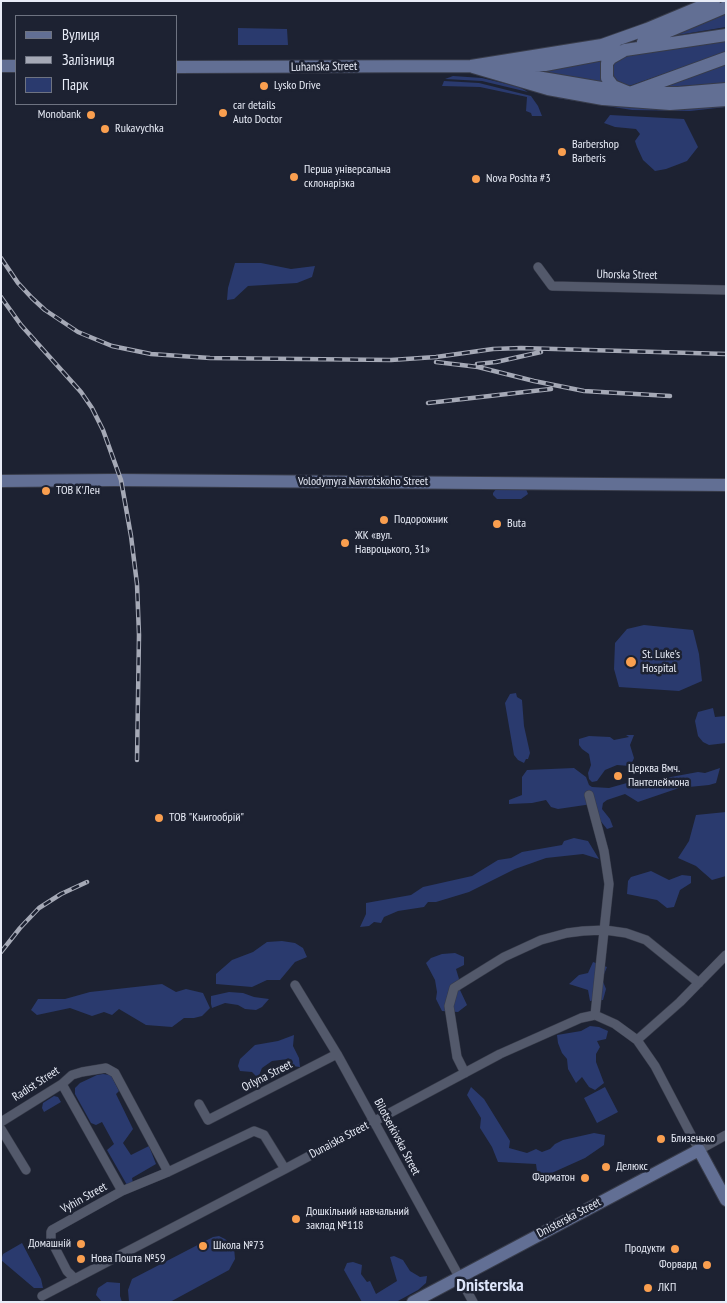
<!DOCTYPE html>
<meta charset="utf-8">
<style>
body{margin:0}
#map{position:relative;width:727px;height:1303px;overflow:hidden;background:#1d2232;font-family:"PT Sans Narrow",sans-serif}
canvas{display:block}
.frame{position:absolute;inset:0;border:2px solid #e8ecf7;pointer-events:none}
.legend{position:absolute;left:15px;top:15px;width:162px;height:90px;box-sizing:border-box;background:#1d2232;border:1px solid #6e7381;margin:0;padding:6px 9px;list-style:none;font-size:15px;color:#e8ecf7}
.legend li{display:flex;align-items:center;gap:10px;height:25px}
.legend b{width:25px;border:1px solid #6e7381}
</style>
<div id="map">
<canvas width="727" height="1303"></canvas>
<div class="frame"></div>
<ul class="legend">
<li><b style="height:6px;background:#626f94"></b>Вулиця</li>
<li><b style="height:6px;background:#a5a9b6"></b>Залізниця</li>
<li><b style="height:14px;background:#2a3a6e"></b>Парк</li>
</ul>
</div>
<script>
const ctx = document.querySelector('canvas').getContext('2d');
ctx.lineJoin = 'round';
function paint(path, color) {
  ctx.fillStyle = color;
  ctx.fill(path, 'evenodd');
}
function poly(rows) {
  const path = new Path2D();
  for (const r of rows) {
    path.moveTo(r[0], r[1]);
    for (let i = 2; i < r.length; i += 2) path.lineTo(r[i], r[i + 1]);
  }
  return path;
}
function trace(path, color, width, dash) {
  ctx.strokeStyle = color;
  ctx.lineWidth = width;
  ctx.lineCap = dash ? 'butt' : 'round';
  ctx.setLineDash(dash || []);
  ctx.stroke(path);
}
function label(font, color, halo, rows, align = 'center') {
  ctx.font = font + ' "PT Sans Narrow",sans-serif';
  ctx.lineWidth = 5;
  ctx.setLineDash([]);
  ctx.textBaseline = 'middle';
  ctx.strokeStyle = halo;
  ctx.fillStyle = color;
  for (const [text, x, y, turn = 0] of rows) {
    ctx.save();
    ctx.translate(x, y);
    ctx.rotate((+turn || 0) * Math.PI / 180);
    ctx.textAlign = isNaN(turn) ? turn : align;
    if (halo) ctx.strokeText(text, 0, 0);
    ctx.fillText(text, 0, 0);
    ctx.restore();
  }
}
const green = poly([
 [726,11,726,27,666,37],
 [238,28,287,29,288,45,238,45],
 [726,38,726,52,632,85,627,86,618,82,612,74,613,64,619,56],
 [602,60,600,71,603,81,602,83,535,70],
 [726,62,726,83,665,87],
 [453,76,482,78,519,87,528,92,482,81,445,79],
 [444,81,479,83,531,96,538,106,542,116,532,116,531,113,526,111,527,97,480,87,442,86],
 [563,97,726,104,726,107,690,111,632,110,557,98],
 [610,115,684,119,698,147,687,161,666,169,655,171,643,160,637,147,635,141,640,134,636,129,615,127,604,123],
 [235,263,261,263,291,269,315,266,312,277,297,283,248,286,234,299,227,300,228,288],
 [496,489,526,489,528,494,521,499,497,499,493,495,493,493],
 [644,625,693,630,699,654,702,681,679,691,619,687,614,669,615,643,627,629],
 [516,693,517,697,522,700,524,726,530,753,528,759,526,759,524,763,518,760,514,755,505,703,510,694],
 [713,708,715,717,726,716,726,743,709,745,703,742,698,736,695,721,698,712],
 [626,735,634,735,630,745,634,758,632,763,630,766,617,765,605,770,597,781,592,782,589,779,588,773,591,765,589,754,582,749,579,745,579,739,589,736,610,737,614,740,629,737],
 [574,768,586,777,589,785,592,787,609,788,634,781,660,779,698,772,705,773,720,768,716,783,709,785,679,788,638,802,625,794,607,800,603,803,602,809,610,819,613,827,607,829,595,814,592,804,558,809,551,807,546,800,532,803,509,804,509,800,522,795,522,777,527,770],
 [726,812,726,876,712,880,696,866,678,858,689,841,696,815],
 [574,838,588,841,599,859,583,854,546,858,515,869,469,892,436,902,428,902,424,907,398,911,384,917,381,923,374,922,369,926,360,927,366,914,366,903,411,895,423,887,472,876,498,860,511,858,522,852,562,845,564,841],
 [651,871,669,880,682,875,691,876,691,883,680,890,674,907,667,908,657,900,627,894,628,881,631,877],
 [282,941,295,943,303,948,307,957,295,962,280,980,267,980,252,987,216,984,216,974,232,960,253,952,267,942],
 [455,953,464,957,464,965,456,969,459,979,460,990,467,1005,458,1012,442,1011,436,999,437,992,435,980,426,963,431,958,442,954],
 [593,962,607,967,602,979,606,989,603,1000,590,1001,588,990,569,984,579,975,588,973],
 [162,984,176,992,186,989,203,993,210,1008,202,1016,194,1018,184,1018,172,1027,146,1025,119,1009,112,1015,104,1012,92,1016,70,1008,37,1015,31,1010,38,999,65,999,90,992],
 [229,992,243,993,254,997,269,999,262,1007,256,1010,245,1009,238,1005,225,1003,212,1008,211,1004,211,996],
 [590,1026,599,1027,608,1031,606,1039,597,1041,600,1047,596,1054,596,1062,604,1083,595,1090,589,1087,582,1077,576,1083,568,1069,567,1059,562,1053,558,1043,557,1035,581,1031],
 [294,1035,293,1046,299,1058,300,1067,292,1066,288,1059,272,1061,262,1068,258,1078,252,1072,240,1071,238,1066,240,1059,255,1045,278,1041],
 [103,1074,111,1075,119,1091,116,1094,133,1129,123,1143,131,1155,149,1146,156,1164,132,1178,133,1183,127,1185,107,1150,114,1144,102,1122,96,1125,91,1123,75,1094,75,1088,80,1083,97,1075],
 [471,1087,484,1099,510,1141,509,1148,527,1153,536,1149,542,1152,550,1149,555,1144,563,1140,594,1133,605,1135,604,1145,585,1158,545,1176,537,1171,536,1164,498,1162,492,1147,480,1128,481,1118,467,1095],
 [605,1087,618,1112,597,1123,584,1098],
 [54,1096,58,1097,61,1102,44,1112,42,1108,43,1103],
 [219,1236,225,1239,234,1247,235,1259,229,1270,170,1302,129,1302,128,1290,132,1279,213,1237],
 [22,1243,41,1279,43,1288,34,1288,1,1260,3,1254],
 [394,1256,403,1260,410,1271,420,1277,427,1276,426,1283,418,1290,396,1302,362,1302,344,1270,347,1263,353,1262,362,1265,361,1274,367,1282,370,1281,376,1294,397,1281,390,1257],
 [107,1282,120,1283,120,1296,122,1302,102,1302,96,1295,98,1288]
]);
const street = poly([
 [538,267,552,286,726,290],
 [589,795,604,851,609,884,595,1015],
 [295,985,337,1054,473,1302],
 [637,1040,680,1002,726,955],
 [465,1073,457,1057,449,1006,454,988,504,957,541,940,567,933,583,931,605,930,626,933,646,940,699,983],
 [62,1084,122,1191],
 [199,1104,208,1120,337,1054],
 [1,1122,62,1084,72,1075,82,1072,106,1068,115,1073,168,1172],
 [1,1129,26,1170],
 [75,1279,67,1271,51,1240,51,1232,52,1230,122,1191,168,1172,254,1131,264,1135,285,1169],
 [42,1296,285,1169,500,1054,581,1018,595,1015,615,1024,637,1040,655,1066,699,1150,726,1135]
]);
const secondary = poly([
 [726,35,625,50,611,58,607,63,607,78,613,86,630,93,726,58],
 [643,42,726,7],
 [1,66,16,66],
 [498,66,545,65,619,51],
 [176,67,471,66,602,45,647,29,714,1],
 [473,67,548,89,603,99,670,104,726,100],
 [513,73,619,91],
 [639,93,678,93,726,89],
 [1,481,116,480,726,485],
 [413,1302,699,1150,726,1200]
]);
const rail = poly([
 [1,258,18,283,32,298,45,310,78,332,112,346,151,354,210,358,391,360,436,357,493,349,521,348,726,354],
 [1,297,21,325,81,392,92,408,103,430,121,480,131,536,137,584,139,635,137,760],
 [436,362,478,367,534,381,584,391,670,396],
 [477,364,496,362,541,352],
 [428,403,551,389],
 [1,952,20,928,39,908,61,894,87,882]
]);
const markers = [
 [264,86,5,"#fa9f4f"],
 [223,113,5,"#fa9f4f"],
 [91,115,5,"#fa9f4f"],
 [105,129,5,"#fa9f4f"],
 [562,152,5,"#fa9f4f"],
 [294,177,5,"#fa9f4f"],
 [476,179,5,"#fa9f4f"],
 [46,491,5,"#fa9f4f"],
 [384,520,5,"#fa9f4f"],
 [497,524,5,"#fa9f4f"],
 [345,543,5,"#fa9f4f"],
 [631,662,6,"#fa9f4f"],
 [618,776,5,"#fa9f4f"],
 [159,818,5,"#fa9f4f"],
 [661,1139,5,"#fa9f4f"],
 [606,1167,5,"#fa9f4f"],
 [585,1178,5,"#fa9f4f"],
 [296,1219,5,"#fa9f4f"],
 [81,1244,5,"#fa9f4f"],
 [203,1246,5,"#fa9f4f"],
 [675,1249,5,"#fa9f4f"],
 [81,1259,5,"#fa9f4f"],
 [707,1265,5,"#fa9f4f"],
 [648,1288,5,"#fa9f4f"]
];
const streetNames = [
 ["Luhanska Street",324,67,-1],
 ["Uhorska Street",627,275,1],
 ["Volodymyra Navrotskoho Street",363,482],
 ["Orlyna Street",267,1076,-27],
 ["Radist Street",36,1084,-33],
 ["Bilotserkivska Street",397,1137,62],
 ["Dunaiska Street",339,1140,-28],
 ["Vyhin Street",84,1198,-29],
 ["Dnisterska Street",569,1218,-28]
];
const poiNames = [
 ["Lysko Drive",274,86],
 ["car details",233,106],
 ["Auto Doctor",233,120],
 ["Monobank",81,115,"right"],
 ["Rukavychka",115,129],
 ["Barbershop",572,145],
 ["Barberis",572,159],
 ["Перша універсальна",304,170],
 ["склонарізка",304,184],
 ["Nova Poshta #3",486,179],
 ["ТОВ К'Лен",56,491],
 ["Подорожник",394,520],
 ["Buta",507,524],
 ["ЖК «вул.",355,536],
 ["Навроцького, 31»",355,550],
 ["St. Luke's",642,655],
 ["Hospital",642,669],
 ["Церква Вмч.",628,769],
 ["Пантелеймона",628,783],
 ["ТОВ \"Книгообрiй\"",169,818],
 ["Близенько",671,1139],
 ["Делюкс",616,1167],
 ["Фарматон",575,1178,"right"],
 ["Дошкільний навчальний",306,1212],
 ["заклад №118",306,1226],
 ["Домашній",71,1244,"right"],
 ["Школа №73",213,1246],
 ["Продукти",665,1249,"right"],
 ["Нова Пошта №59",91,1259],
 ["Форвард",697,1265,"right"],
 ["ЛКП",658,1288]
];
const districtNames = [
 ["Dnisterska",490,1286]
];
paint(green, '#2a3a6e');
trace(street, '#383c4a', 10);
trace(secondary, '#383c4a', 14);
trace(street, '#53596b', 9);
trace(secondary, '#626f94', 12);
trace(rail, '#a5a9b6', 4.5);
trace(rail, '#1d2232', 2.5, [8]);
for (const [x, y, r, color] of markers) {
  const dot = new Path2D();
  dot.arc(x, y, r, 0, 2 * Math.PI);
  ctx.fillStyle = color;
  ctx.fill(dot);
  trace(dot, '#1d2232', 2);
}
label('12px', '#e8ecf7', '#1d2232', streetNames);
label('12px', '#e8ecf7', '#1d2232', poiNames, 'left');
label('bold 18px', '#dce4f9', '#1d2232', districtNames);
</script>
